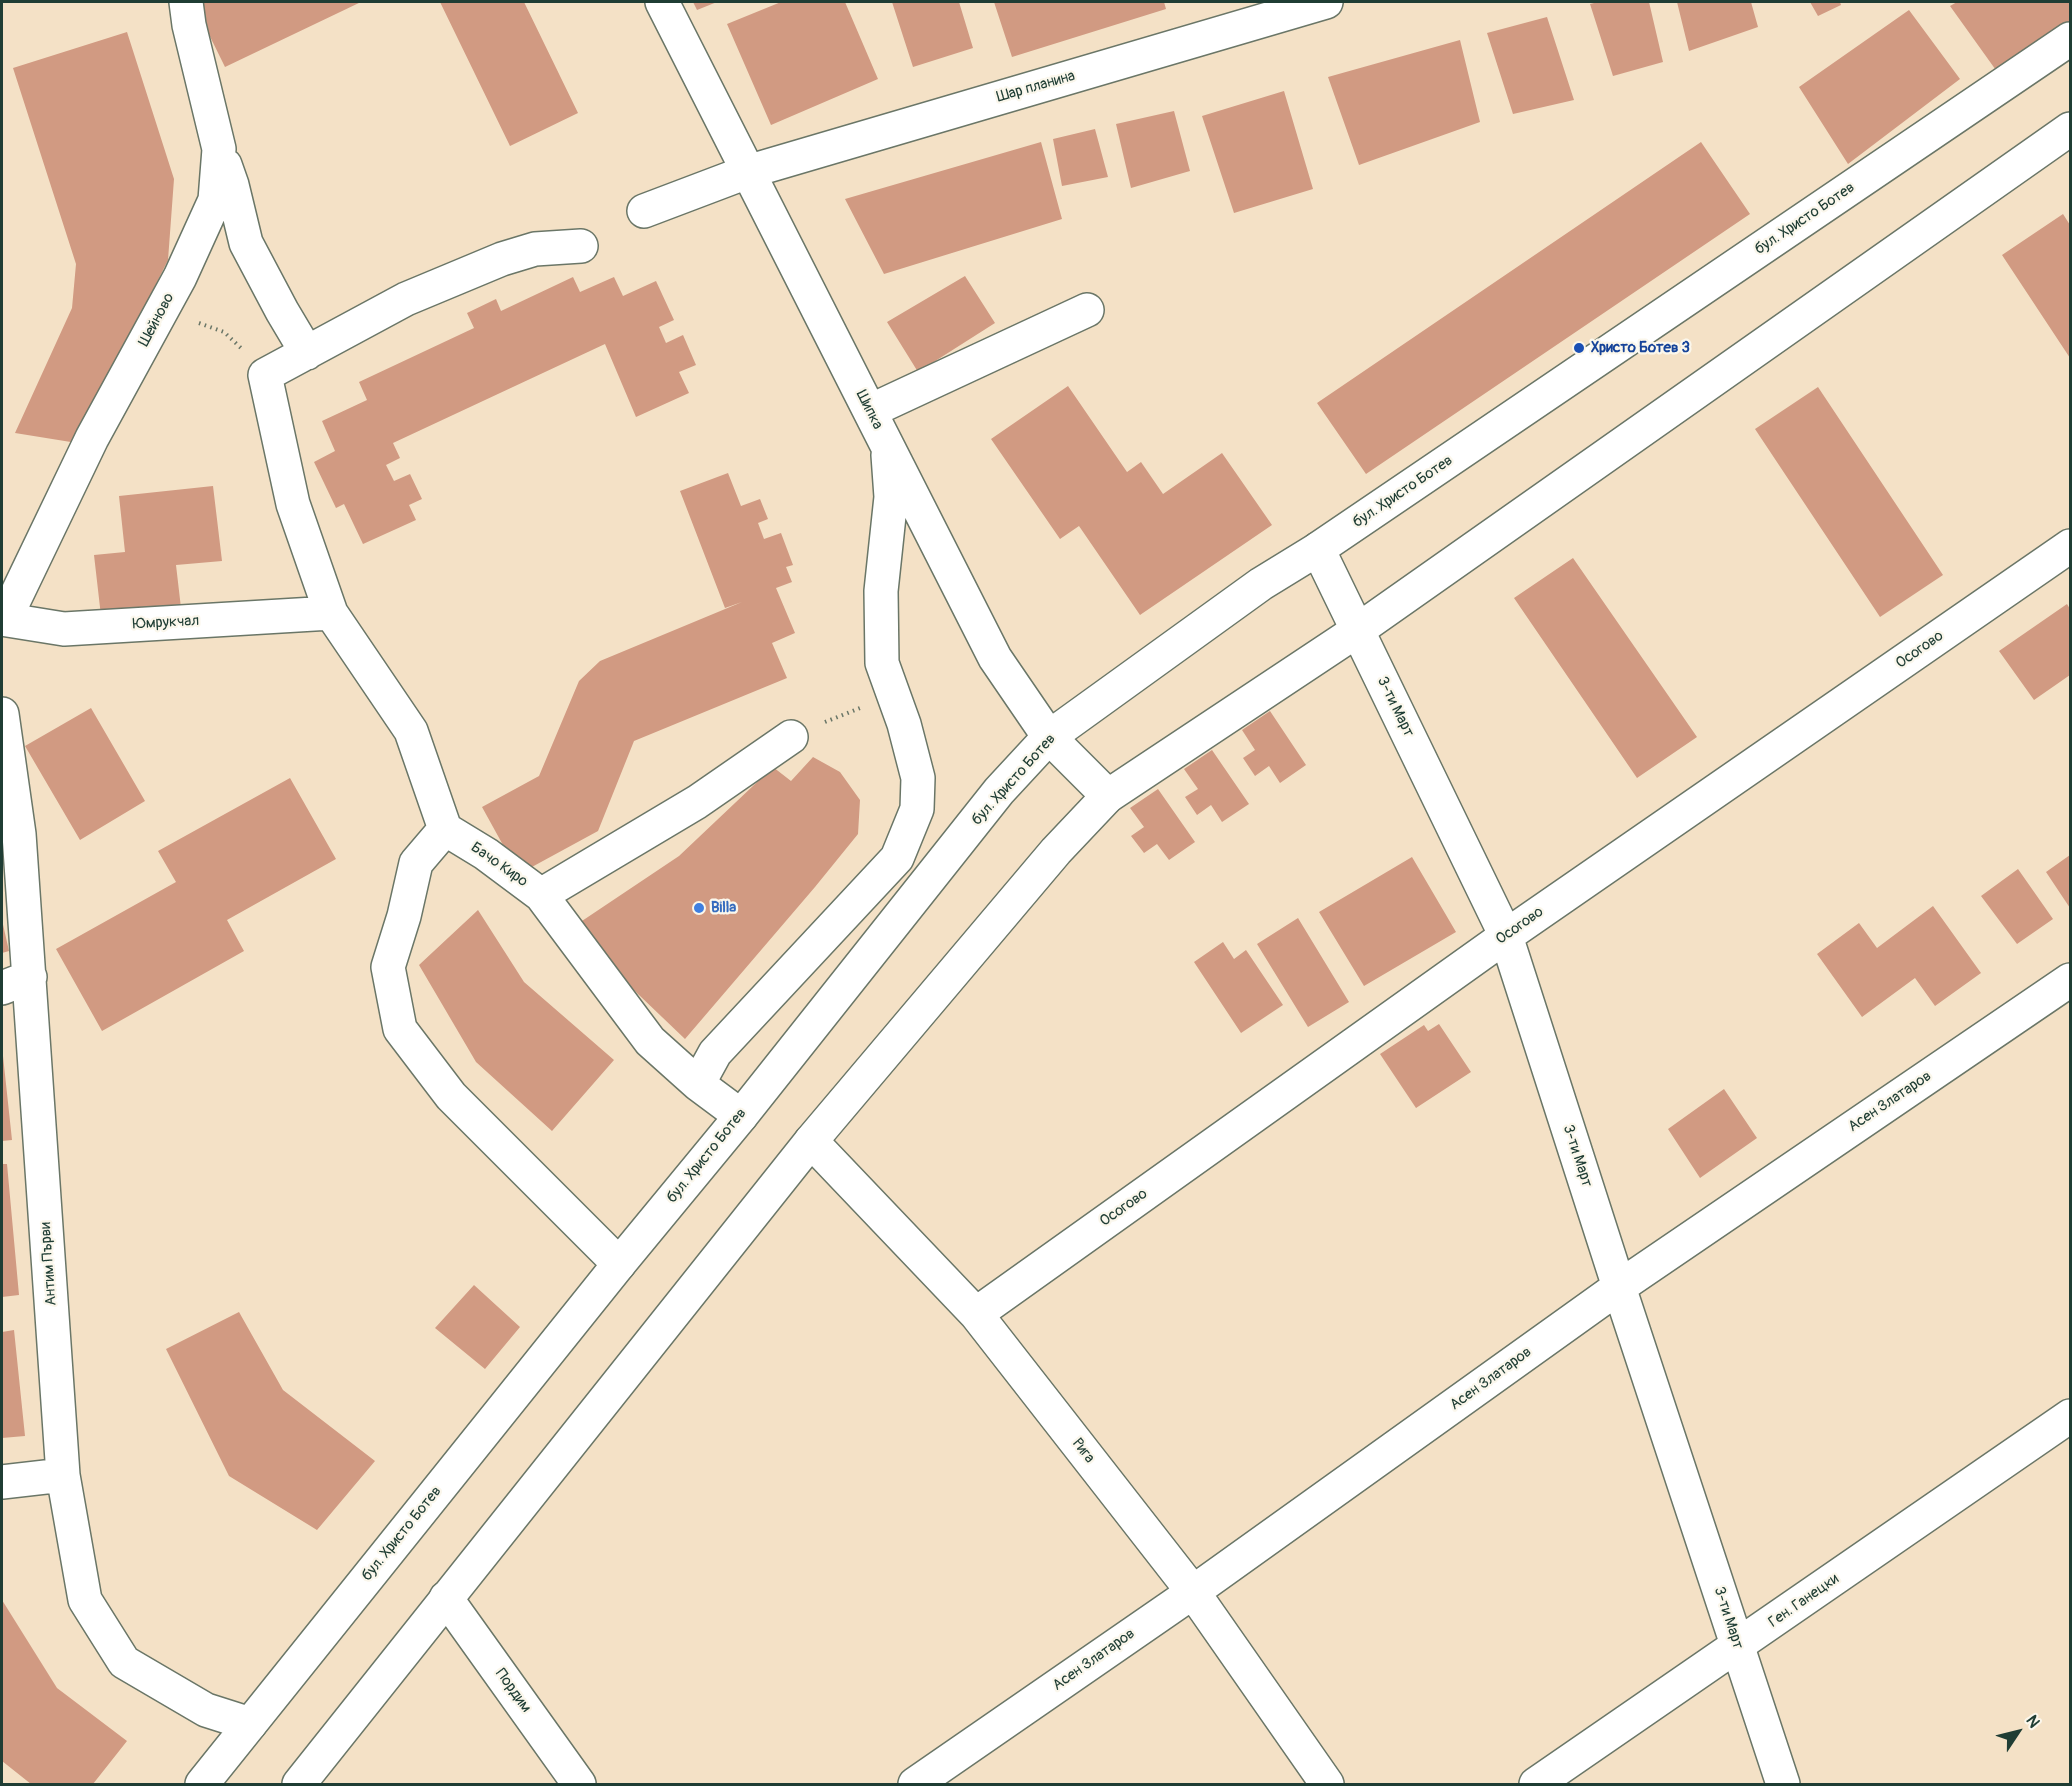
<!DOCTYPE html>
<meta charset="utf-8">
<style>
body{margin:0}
#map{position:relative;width:2072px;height:1786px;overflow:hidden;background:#f4e1c6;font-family:Pangolin,sans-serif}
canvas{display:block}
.frame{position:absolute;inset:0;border:3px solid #1f3d34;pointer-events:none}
.north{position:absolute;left:1988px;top:1702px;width:60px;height:60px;-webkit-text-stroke:4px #fbf7ec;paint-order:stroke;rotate:55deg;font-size:16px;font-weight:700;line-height:24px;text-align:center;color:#1f3d34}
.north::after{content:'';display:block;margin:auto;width:21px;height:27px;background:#1f3d34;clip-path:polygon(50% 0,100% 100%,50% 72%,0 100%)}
</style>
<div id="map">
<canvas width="2072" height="1786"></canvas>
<div class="frame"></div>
<div class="north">N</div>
</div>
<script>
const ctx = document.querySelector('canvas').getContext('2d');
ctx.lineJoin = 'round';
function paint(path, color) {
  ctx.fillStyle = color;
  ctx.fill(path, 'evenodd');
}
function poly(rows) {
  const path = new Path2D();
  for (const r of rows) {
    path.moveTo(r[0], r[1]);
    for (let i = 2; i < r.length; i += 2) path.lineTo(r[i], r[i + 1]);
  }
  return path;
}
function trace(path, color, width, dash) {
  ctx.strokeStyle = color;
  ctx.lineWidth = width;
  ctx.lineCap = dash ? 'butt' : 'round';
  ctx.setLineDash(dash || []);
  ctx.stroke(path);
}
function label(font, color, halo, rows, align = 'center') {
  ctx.font = font + ' Pangolin,sans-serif';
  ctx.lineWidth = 4.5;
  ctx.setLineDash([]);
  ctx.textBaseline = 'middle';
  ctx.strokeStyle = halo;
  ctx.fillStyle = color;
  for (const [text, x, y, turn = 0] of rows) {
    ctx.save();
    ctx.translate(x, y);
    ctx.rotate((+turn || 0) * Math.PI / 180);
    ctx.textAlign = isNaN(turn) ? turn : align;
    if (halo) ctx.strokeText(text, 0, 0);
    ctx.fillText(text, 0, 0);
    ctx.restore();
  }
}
const building = poly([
 [193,2,361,2,225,67],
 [440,2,524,2,578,113,510,146],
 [693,2,717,2,697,10],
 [781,2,845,2,878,79,771,125,727,24],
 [892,2,959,2,973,48,913,67],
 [994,2,1164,2,1166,9,1012,57],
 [1598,2,1649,2,1663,62,1613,76,1590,4],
 [1677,2,1751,2,1758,27,1689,51],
 [1810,2,1840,2,1841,5,1818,16],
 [1957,2,2070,2,2070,22,1998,73,1950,6],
 [1909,10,1960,79,1848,164,1799,87],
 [1547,17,1574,100,1513,114,1487,33],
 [127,32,174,179,168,260,77,443,15,433,72,308,76,264,13,68],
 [1460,40,1480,122,1359,165,1328,77],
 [1284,91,1313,189,1234,213,1202,116],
 [1174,111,1190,171,1131,188,1116,124],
 [1095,129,1108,177,1062,186,1053,139],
 [1041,142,1062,219,884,274,845,199],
 [1701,142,1750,214,1366,474,1317,403],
 [2063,214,2070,225,2070,358,2002,255],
 [965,276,995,323,918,372,887,322],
 [573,277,580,292,614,277,623,296,656,281,674,320,659,327,666,343,683,335,696,365,679,372,689,393,636,417,605,344,393,443,400,458,386,465,394,481,410,474,422,499,409,505,416,520,363,544,344,504,336,508,314,462,335,451,322,421,367,400,359,382,474,328,467,313,496,299,501,311],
 [1068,386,1127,472,1141,462,1163,494,1222,453,1272,525,1140,615,1079,526,1060,539,991,439],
 [1818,387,1943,575,1880,617,1755,429],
 [728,473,741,506,760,499,768,519,758,523,764,539,781,533,793,565,786,567,792,582,776,588,795,633,772,643,787,678,634,741,598,831,519,874,482,807,539,776,579,681,600,661,742,602,725,608,680,491],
 [213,486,222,561,176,565,181,608,101,616,94,555,125,552,119,496],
 [1573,558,1697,737,1637,778,1514,598],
 [2067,604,2070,609,2070,675,2034,700,1999,651],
 [91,708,145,801,80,840,25,746],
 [1270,711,1306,765,1280,783,1269,766,1255,776,1243,758,1255,750,1242,730],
 [1212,750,1249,804,1222,822,1211,805,1197,815,1185,797,1198,789,1184,769],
 [813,757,840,772,860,800,858,834,815,887,685,1039,570,929,679,856,773,767,791,781],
 [290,778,336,859,227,920,244,951,102,1031,56,949,176,882,158,851],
 [1158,789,1195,842,1169,860,1157,844,1144,853,1131,836,1144,827,1130,808],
 [2070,855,2070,908,2046,872],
 [1412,857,1456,932,1364,986,1319,912],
 [2018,869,2053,919,2017,944,1981,896],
 [1933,906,1981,973,1935,1006,1915,978,1862,1017,1817,954,1859,923,1877,948],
 [478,910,524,982,614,1060,552,1131,476,1062,419,965],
 [1298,918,1349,1002,1308,1027,1257,944],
 [2,920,9,951,2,953],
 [1223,942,1234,959,1246,950,1283,1005,1241,1033,1194,962],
 [1439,1024,1471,1072,1416,1108,1380,1054,1424,1025,1428,1031],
 [2,1056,3,1056,12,1140,2,1141],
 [1724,1089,1757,1138,1700,1178,1668,1129],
 [2,1164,7,1164,19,1295,2,1297],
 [474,1285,520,1327,485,1369,435,1328],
 [239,1312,283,1390,375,1461,317,1530,229,1476,166,1349],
 [14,1330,25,1436,2,1438,2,1332],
 [2,1600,57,1688,127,1741,93,1784,31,1784,2,1761]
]);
const path = poly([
 [199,323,224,332,241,348],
 [825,722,860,708]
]);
const minor = poly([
 [662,2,995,658,1049,737,1108,796],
 [225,165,232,185,246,243,282,311,307,353],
 [644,211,747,172,1326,2],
 [581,246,535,249,502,259,406,299,265,375,293,504,331,613,411,731,445,829,486,854,541,895,697,802,791,737],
 [870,411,1087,310],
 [1318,549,1506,936,1619,1287,1783,1784],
 [2,619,64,629,331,613],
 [5,619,92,438,180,277,215,200,219,149,189,25,186,2],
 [2,714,19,834,63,1475,85,1600,124,1662,206,1710,250,1724],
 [445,829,416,863,404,916,388,967,400,1029,451,1096,619,1264],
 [541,895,650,1041,698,1084,741,1116],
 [2,988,30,977],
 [698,1084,715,1053,897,858,917,809,918,778,904,724,882,663,881,591,891,497,888,455],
 [811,1141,976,1314,1193,1592,1327,1784],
 [976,1314,1506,936,2070,546],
 [2,1482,63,1475],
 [446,1598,579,1784],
 [915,1784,1193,1592,1619,1287,2070,980],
 [1536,1784,2070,1416]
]);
const major = poly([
 [202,1784,619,1264,741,1116,999,791,1049,737,1261,584,1318,549,2070,39],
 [299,1784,811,1141,1056,851,1108,796,1358,630,2070,129]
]);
const markers = [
 [1579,348,6,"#1a4fb4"],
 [699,908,6,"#3f7fe0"]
];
const streetNames = [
 ["Шар планина",1036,87,-16],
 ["бул. Христо Ботев",1805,219,-34],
 ["Шейново",157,320,-62],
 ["Шипка",869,410,63],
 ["бул. Христо Ботев",1403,492,-34],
 ["Юмрукчал",166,623,-3],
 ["Осогово",1920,650,-35],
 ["3-ти Март",1395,707,64],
 ["бул. Христо Ботев",1014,780,-48],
 ["Бачо Киро",499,865,35],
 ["Осогово",1520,926,-35],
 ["Асен Златаров",1890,1102,-34],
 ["бул. Христо Ботев",707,1156,-51],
 ["3-ти Март",1577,1156,72],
 ["Осогово",1124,1208,-35],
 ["Антим Първи",49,1264,-94],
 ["Асен Златаров",1491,1379,-36],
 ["Рига",1083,1451,52],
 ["бул. Христо Ботев",402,1534,-51],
 ["Ген. Ганецки",1804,1601,-35],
 ["3-ти Март",1728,1618,72],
 ["Асен Златаров",1094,1660,-35],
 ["Пордим",513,1691,54]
];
const transitNames = [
 ["Христо Ботев 3",1591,348]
];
const shopNames = [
 ["Billa",711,908]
];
paint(building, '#d19a82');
trace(minor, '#6a7667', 36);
trace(major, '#6a7667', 36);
trace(path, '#6a7667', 4, [1.5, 4.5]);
trace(minor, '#fff', 33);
trace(major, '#fff', 33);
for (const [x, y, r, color] of markers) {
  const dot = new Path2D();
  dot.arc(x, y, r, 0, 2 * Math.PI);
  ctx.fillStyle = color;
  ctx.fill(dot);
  trace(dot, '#fbf7ec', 2);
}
label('15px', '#1f3d34', '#fbf7ec', streetNames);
label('bold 15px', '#164399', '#fbf7ec', transitNames, 'left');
label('bold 15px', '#366cbe', '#fbf7ec', shopNames, 'left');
</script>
